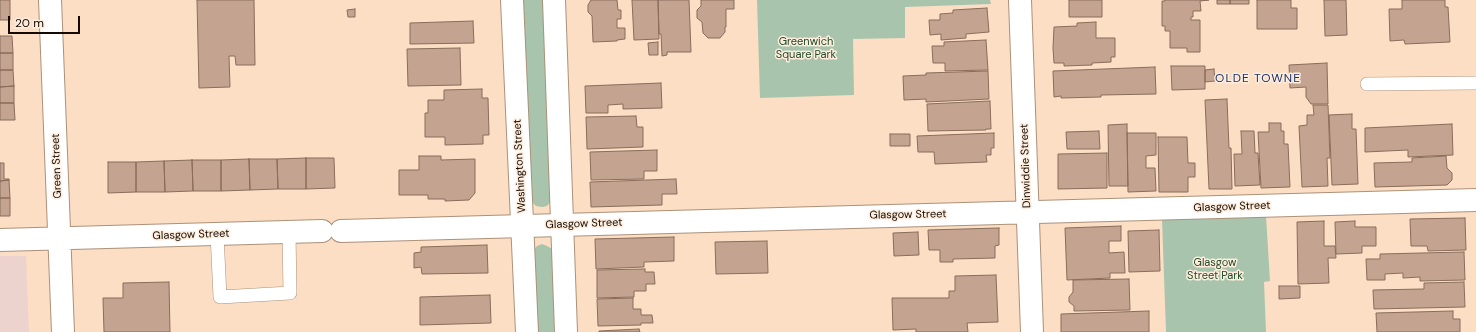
<!DOCTYPE html>
<style>
body{margin:0}
#map{position:relative;width:1476px;height:332px;overflow:hidden;background:#fbdec4;font-family:"DM Sans",sans-serif}
canvas{display:block}
.scale{position:absolute;left:8px;top:16px;width:72px;height:18px;box-sizing:border-box;border:2px solid #130a03;border-top:0;padding-left:5px;font-size:12px;line-height:14px;white-space:nowrap;color:#130a03;-webkit-text-stroke:3px #ffedde;paint-order:stroke}
</style>
<div id="map">
<canvas width="1476" height="332"></canvas>
<div class="scale">20 m</div>
</div>
<script>
const ctx = document.querySelector('canvas').getContext('2d');
ctx.lineJoin = 'round';
function paint(path, color) {
  ctx.fillStyle = color;
  ctx.fill(path, 'evenodd');
}
function poly(rows) {
  const path = new Path2D();
  for (const r of rows) {
    path.moveTo(r[0], r[1]);
    for (let i = 2; i < r.length; i += 2) path.lineTo(r[i], r[i + 1]);
  }
  return path;
}
function trace(path, color, width, dash) {
  ctx.strokeStyle = color;
  ctx.lineWidth = width;
  ctx.lineCap = dash ? 'butt' : 'round';
  ctx.setLineDash(dash || []);
  ctx.stroke(path);
}
function label(font, color, halo, rows, align = 'center') {
  ctx.font = font + ' "DM Sans",sans-serif';
  ctx.lineWidth = 3;
  ctx.setLineDash([]);
  ctx.textBaseline = 'middle';
  ctx.strokeStyle = halo;
  ctx.fillStyle = color;
  for (const [text, x, y, turn = 0] of rows) {
    ctx.save();
    ctx.translate(x, y);
    ctx.rotate((+turn || 0) * Math.PI / 180);
    ctx.textAlign = isNaN(turn) ? turn : align;
    if (halo) ctx.strokeText(text, 0, 0);
    ctx.fillText(text, 0, 0);
    ctx.restore();
  }
}
const commercial = poly([
 [0,256,26,256,29,332,0,332]
]);
const green = poly([
 [522,0,544,0,551,201,547,206,542,207,536,206,532,202],
 [757,0,990,0,991,4,905,7,905,38,853,39,854,95,760,98],
 [1266,216,1270,281,1264,282,1266,332,1166,332,1162,219],
 [542,244,547,246,552,249,553,255,556,332,535,332,533,250,537,246]
]);
const building = poly([
 [0,0,10,0,10,20,0,20,0,0],
 [197,0,254,0,255,65,236,65,235,56,229,56,230,87,199,88,197,0],
 [591,0,617,0,618,10,621,10,621,19,617,19,617,28,625,28,625,39,617,40,617,41,593,42,592,16,588,12,588,5,591,0],
 [632,0,658,0,659,39,634,40,632,0],
 [658,0,689,0,691,52,667,52,667,55,662,56,661,34,659,34,658,0],
 [701,0,734,0,734,9,726,9,726,27,725,27,725,32,720,38,708,38,703,33,702,22,697,18,697,10,701,6,701,0],
 [1069,0,1102,0,1102,17,1069,17,1069,0],
 [1165,0,1209,0,1200,1,1201,11,1193,11,1193,17,1191,17,1191,20,1200,20,1200,52,1187,52,1187,48,1170,48,1170,31,1165,31,1165,26,1162,26,1162,1,1165,1,1165,0],
 [1217,0,1230,0,1230,4,1217,4,1217,0],
 [1230,0,1249,0,1249,4,1230,4,1230,0],
 [1257,0,1291,0,1291,8,1297,8,1297,29,1257,29,1257,0],
 [1324,0,1346,0,1347,35,1325,36,1324,0],
 [1402,0,1445,0,1445,7,1448,7,1450,42,1405,44,1404,40,1390,41,1389,9,1402,9,1402,0],
 [987,8,989,32,966,34,966,38,941,40,941,34,930,35,929,20,940,20,940,14,953,13,953,10,987,8],
 [355,9,355,17,348,17,347,10,355,9],
 [473,21,474,43,410,44,410,23,473,21],
 [1096,22,1096,38,1115,38,1115,57,1111,57,1111,62,1092,63,1092,65,1064,66,1064,63,1054,63,1053,48,1054,27,1077,26,1077,23,1096,22],
 [0,36,12,36,13,53,0,53,0,36],
 [986,40,988,70,945,71,945,63,933,63,932,46,944,46,944,42,986,40],
 [658,42,658,55,649,55,648,43,658,42],
 [460,48,461,85,408,86,407,49,460,48],
 [0,53,13,53,13,70,0,70,0,53],
 [1327,63,1328,104,1311,104,1306,97,1306,87,1290,88,1289,65,1327,63],
 [1171,66,1205,66,1205,89,1172,90,1171,66],
 [1155,67,1156,94,1101,95,1101,97,1061,98,1061,96,1054,97,1053,71,1155,67],
 [1214,69,1215,81,1205,82,1205,70,1214,69],
 [0,70,13,70,14,86,0,87,0,70],
 [988,71,989,99,926,102,926,99,904,100,903,76,926,75,926,73,988,71],
 [661,83,662,108,623,109,623,104,608,105,608,113,586,113,585,86,661,83],
 [14,86,14,103,0,103,0,87,14,86],
 [482,89,482,98,488,98,489,135,483,135,483,144,445,145,445,137,425,137,425,113,428,113,428,100,444,100,444,90,482,89],
 [1227,99,1229,148,1231,148,1232,189,1209,189,1205,100,1227,99],
 [990,101,991,129,986,129,986,130,928,131,927,104,990,101],
 [0,103,14,103,15,120,0,120,0,103],
 [1313,105,1328,105,1330,158,1327,158,1328,186,1302,187,1299,126,1307,125,1307,115,1314,115,1313,105],
 [1352,114,1352,129,1356,129,1358,184,1332,185,1329,115,1352,114],
 [636,116,637,127,643,127,643,147,587,149,586,117,636,116],
 [1269,123,1281,123,1281,131,1284,131,1284,144,1288,144,1290,187,1261,188,1258,132,1269,132,1269,123],
 [1127,124,1128,186,1109,186,1108,125,1127,124],
 [1452,124,1453,155,1408,157,1408,150,1365,152,1365,128,1452,124],
 [1099,131,1100,149,1067,149,1066,132,1099,131],
 [1241,131,1254,131,1255,153,1258,153,1260,185,1235,186,1234,154,1242,154,1241,131],
 [994,133,994,148,991,148,991,155,986,155,987,162,935,164,934,152,918,152,917,136,994,133],
 [1127,133,1156,133,1156,155,1146,156,1146,168,1155,168,1156,191,1128,192,1127,133],
 [890,134,910,134,910,146,890,146,890,134],
 [1158,137,1187,137,1188,163,1195,163,1195,177,1188,177,1188,192,1159,192,1158,137],
 [657,150,657,171,644,171,644,179,591,180,590,152,657,150],
 [1107,153,1107,188,1058,189,1058,154,1107,153],
 [419,156,441,156,441,160,475,159,475,193,469,200,445,201,445,199,428,199,428,195,399,195,399,170,419,170,419,156],
 [1446,156,1447,168,1452,173,1452,180,1447,185,1375,187,1374,163,1412,162,1412,158,1446,156],
 [306,158,306,189,278,189,277,159,306,158],
 [306,158,334,158,335,188,306,189,306,158],
 [249,159,250,190,221,191,221,160,249,159],
 [249,159,277,159,278,189,250,190,249,159],
 [192,160,193,191,165,192,164,161,192,160],
 [192,160,221,160,221,191,193,191,192,160],
 [164,161,165,192,136,192,136,162,164,161],
 [108,162,136,162,136,192,108,193,108,162],
 [0,163,4,163,4,179,9,179,9,180,0,181,0,163],
 [676,179,677,194,662,194,662,205,591,207,590,182,676,179],
 [9,180,10,198,0,198,0,181,9,180],
 [0,198,10,198,10,216,0,216,0,198],
 [1465,218,1466,250,1428,251,1427,246,1411,246,1410,219,1465,218],
 [1324,221,1324,246,1335,246,1336,258,1328,258,1329,283,1298,284,1297,222,1324,221],
 [1355,221,1355,227,1376,227,1376,246,1362,246,1362,253,1336,254,1335,222,1355,221],
 [1121,226,1121,241,1109,241,1109,253,1124,252,1125,273,1110,273,1110,278,1067,280,1065,228,1121,226],
 [999,228,999,245,995,246,995,258,953,259,953,262,940,262,940,250,929,250,928,230,999,228],
 [1159,230,1160,271,1129,272,1128,231,1159,230],
 [918,232,919,255,894,256,893,233,918,232],
 [674,237,674,261,644,262,644,267,596,269,595,239,674,237],
 [767,241,768,273,716,274,715,242,767,241],
 [487,245,488,273,422,274,421,267,414,268,414,253,421,252,421,247,487,245],
 [1464,252,1465,280,1420,281,1420,277,1403,278,1403,273,1385,274,1385,280,1367,280,1366,259,1380,259,1380,254,1464,252],
 [645,269,645,272,654,272,655,284,646,284,646,291,634,291,634,297,597,298,597,270,645,269],
 [996,275,998,322,967,323,968,332,916,332,916,329,893,330,892,298,949,298,949,291,955,291,955,276,996,275],
 [1129,279,1130,310,1074,311,1074,306,1069,302,1069,297,1073,292,1073,280,1129,279],
 [169,282,170,332,104,332,103,298,123,298,123,283,169,282],
 [1464,282,1465,307,1374,309,1373,290,1424,289,1424,283,1464,282],
 [1279,286,1300,286,1300,298,1279,299,1279,286],
 [490,295,491,323,420,325,420,297,490,295],
 [633,298,633,309,641,309,641,315,652,315,653,323,641,323,641,325,598,326,597,299,633,298],
 [1149,311,1149,332,1061,332,1061,314,1149,311],
 [1453,311,1453,319,1460,319,1460,332,1377,332,1376,313,1453,311],
 [639,329,640,332,599,332,599,331,639,329]
]);
const service = poly([
 [1367,84,1476,83],
 [217,234,220,297,290,293,289,232]
]);
const minor = poly([
 [50,0,63,332],
 [1020,0,1032,332],
 [341,231,1476,200],
 [0,240,322,231]
]);
const tertiary = poly([
 [512,0,527,332],
 [554,0,566,332]
]);
const parkNames = [
 ["Greenwich",806,42],
 ["Square Park",806,55],
 ["Glasgow",1215,263],
 ["Street Park",1215,276]
];
const streetNames = [
 ["Green Street",57,166,-92],
 ["Washington Street",520,166,-93],
 ["Dinwiddie Street",1026,166,-92],
 ["Glasgow Street",1232,207,-2],
 ["Glasgow Street",908,215,-1],
 ["Glasgow Street",584,224,-2],
 ["Glasgow Street",191,235,-2]
];
const neighbourhoodNames = [
 ["OLDE TOWNE",1258,79]
];
paint(commercial, '#edd3ce');
paint(green, '#a9c4ac');
paint(building, '#c4a391');
trace(building, '#8a6c5a', 1);
trace(service, '#ac9179', 14);
trace(minor, '#ac9179', 24);
trace(tertiary, '#ac9179', 24);
trace(service, '#fff', 13);
trace(minor, '#fff', 22);
trace(tertiary, '#fff', 22);
label('11px', '#1e4a26', '#ffedde', parkNames);
label('11px', '#130a03', '#ffedde', streetNames);
ctx.letterSpacing = '1px';
label('12px', '#1c3168', '#ffedde', neighbourhoodNames);
ctx.letterSpacing = '0px';
</script>
